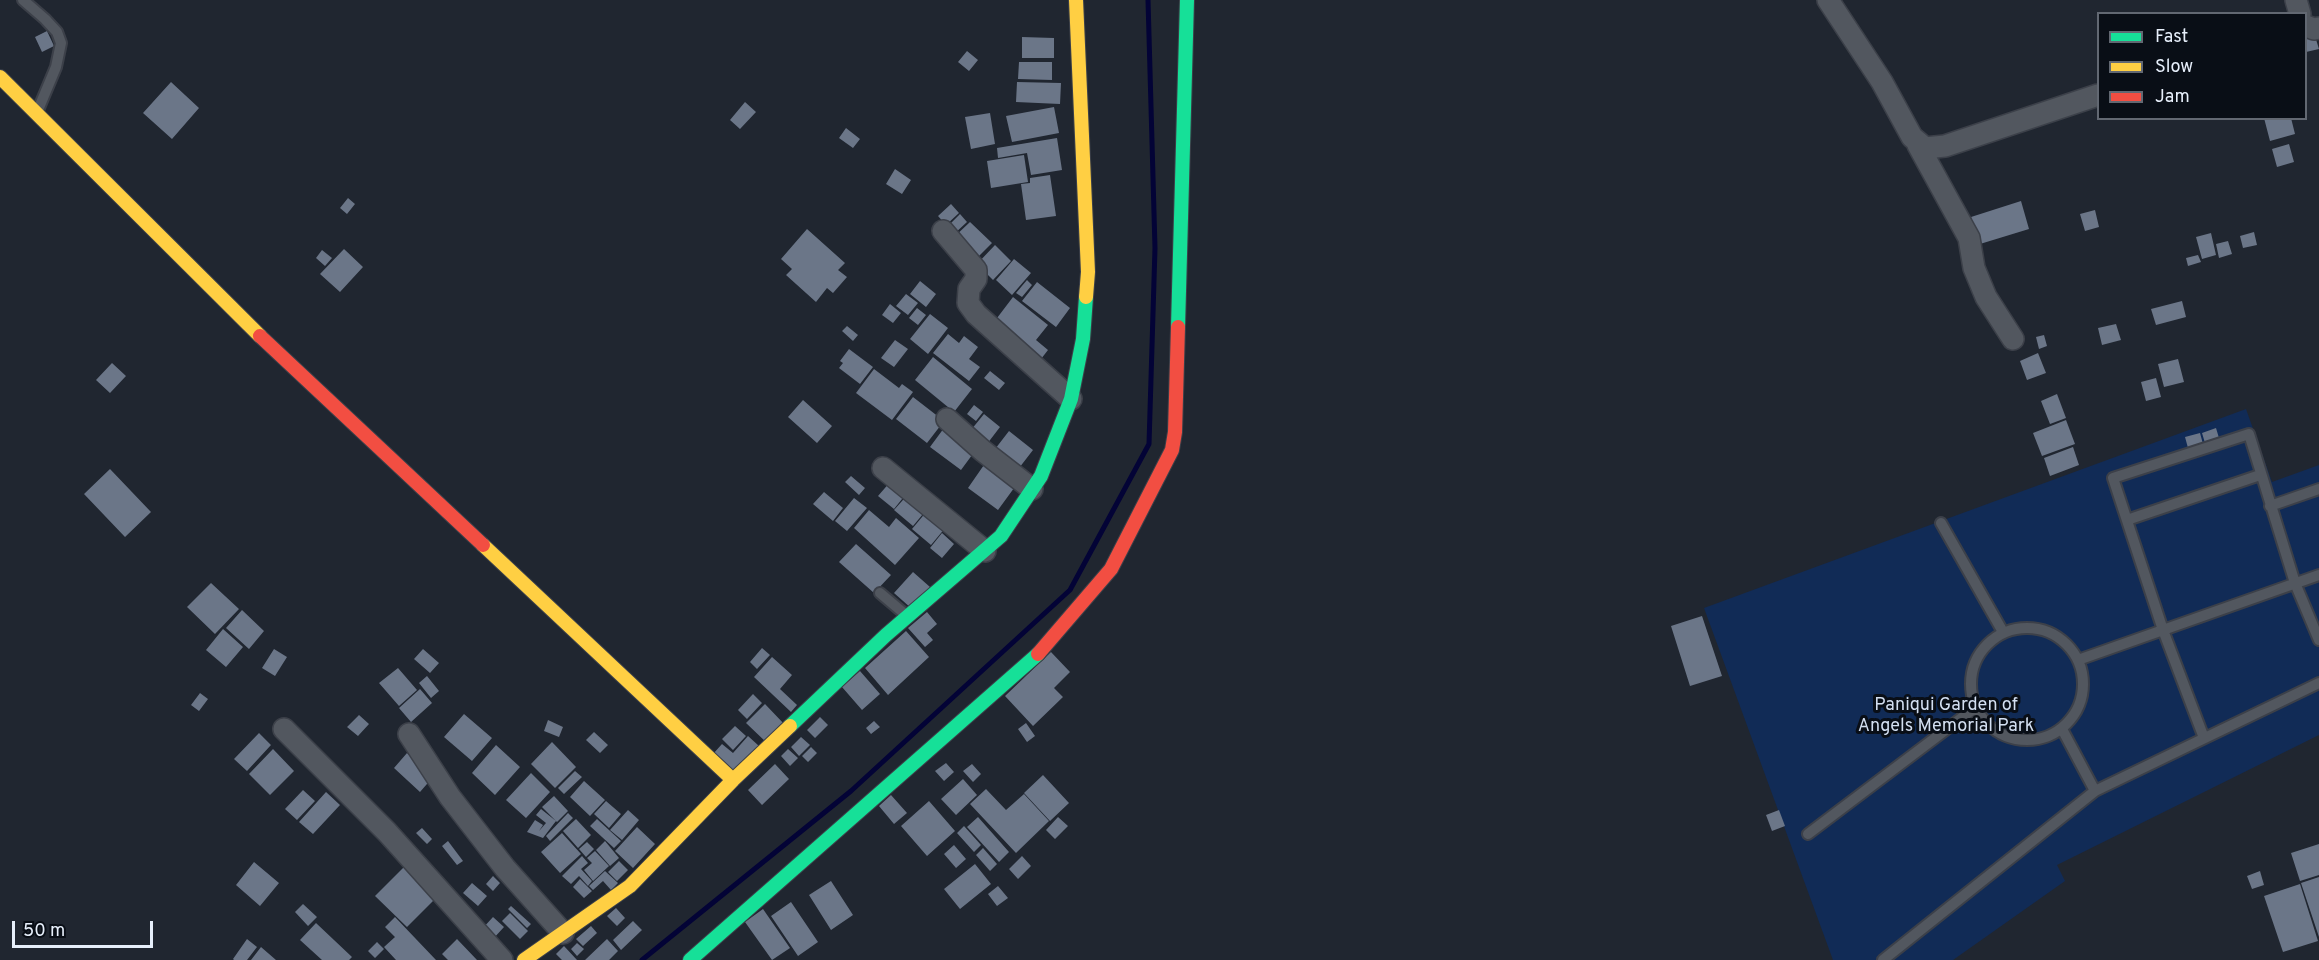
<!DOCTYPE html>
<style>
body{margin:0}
#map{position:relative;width:2319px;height:960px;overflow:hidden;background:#202630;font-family:Overpass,sans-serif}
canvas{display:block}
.legend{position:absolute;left:2097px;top:12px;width:210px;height:108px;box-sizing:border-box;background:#090e16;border:2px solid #626872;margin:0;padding:8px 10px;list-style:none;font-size:18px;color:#e7effb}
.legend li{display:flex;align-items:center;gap:12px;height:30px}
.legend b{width:30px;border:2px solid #626872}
.scale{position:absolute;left:12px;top:921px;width:141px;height:27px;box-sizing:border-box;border:3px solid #e7effb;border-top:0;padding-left:8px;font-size:18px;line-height:21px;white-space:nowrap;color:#e7effb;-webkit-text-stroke:4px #090e16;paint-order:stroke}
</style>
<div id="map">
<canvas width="2319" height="960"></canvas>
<ul class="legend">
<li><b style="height:8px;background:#16e098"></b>Fast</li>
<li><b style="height:8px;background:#ffcf43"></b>Slow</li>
<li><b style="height:8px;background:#f24e42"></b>Jam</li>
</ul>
<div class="scale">50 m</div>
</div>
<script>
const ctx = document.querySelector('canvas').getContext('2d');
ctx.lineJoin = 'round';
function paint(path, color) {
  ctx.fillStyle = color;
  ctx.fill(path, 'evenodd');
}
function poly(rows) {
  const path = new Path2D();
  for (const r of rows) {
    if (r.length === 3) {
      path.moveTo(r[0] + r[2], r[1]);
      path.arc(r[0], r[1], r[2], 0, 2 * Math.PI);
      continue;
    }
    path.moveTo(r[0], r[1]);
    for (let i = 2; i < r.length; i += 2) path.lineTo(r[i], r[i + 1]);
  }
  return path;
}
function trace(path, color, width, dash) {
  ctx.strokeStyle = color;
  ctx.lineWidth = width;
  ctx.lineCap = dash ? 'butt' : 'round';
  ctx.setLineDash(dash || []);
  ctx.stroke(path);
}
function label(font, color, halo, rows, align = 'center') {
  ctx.font = font + ' Overpass,sans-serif';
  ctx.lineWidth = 6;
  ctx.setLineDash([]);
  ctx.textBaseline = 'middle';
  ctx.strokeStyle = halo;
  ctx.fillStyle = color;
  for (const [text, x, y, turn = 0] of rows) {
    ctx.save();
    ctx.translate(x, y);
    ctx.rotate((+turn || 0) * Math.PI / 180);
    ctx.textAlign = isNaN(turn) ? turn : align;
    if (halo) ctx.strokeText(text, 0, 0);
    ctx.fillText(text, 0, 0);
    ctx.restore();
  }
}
const green = poly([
 [2246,409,2272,482,2319,465,2319,735,2057,865,2065,881,1953,960,1833,960,1704,608]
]);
const stream = poly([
 [642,960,851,791,1070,590,1149,444,1155,248,1148,0]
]);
const building = poly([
 [47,31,54,46,42,52,35,37],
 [2314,33,2319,49,2306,52,2306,35],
 [1022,37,1054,38,1054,58,1022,58],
 [967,51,978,60,969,71,958,62],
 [1019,62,1052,62,1052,80,1018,79],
 [171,82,199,108,172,139,143,113],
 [1017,82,1061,83,1060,104,1016,102],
 [745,102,756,112,740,129,730,120],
 [1054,107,1059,133,1012,142,1006,116],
 [990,113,995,144,971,149,965,117],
 [2264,118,2291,118,2295,134,2270,141],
 [846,128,860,139,853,148,839,138],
 [1057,138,1062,170,1031,175,1027,153,998,158,997,148],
 [2289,144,2294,162,2277,167,2272,149],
 [1024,155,1028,182,991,188,987,161],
 [895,169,911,180,902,194,886,184],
 [1050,175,1056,216,1026,220,1021,184,1030,183,1030,178],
 [348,198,355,204,347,214,340,208],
 [2021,201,2029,229,1980,244,1971,217],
 [951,204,959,213,946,225,938,216],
 [2095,210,2099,227,2085,231,2080,214],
 [960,214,967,222,953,235,946,228],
 [970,222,992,243,975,260,953,238],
 [807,229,845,263,838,270,847,277,833,293,827,288,816,302,786,275,792,269,781,259],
 [2254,232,2257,245,2243,248,2240,236],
 [2211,233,2216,255,2202,259,2196,237],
 [2228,241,2232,254,2219,258,2216,244],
 [995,245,1011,261,993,280,977,264],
 [344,249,363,267,340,292,320,274],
 [322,250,332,258,325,266,316,258],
 [2198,255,2201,262,2188,266,2186,258],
 [1014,259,1031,273,1012,295,996,280],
 [1027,280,1032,285,1022,297,1016,293],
 [920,281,936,294,926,307,910,294],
 [1037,282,1070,308,1056,327,1022,301],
 [906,294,918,303,908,315,896,306],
 [1013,297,1048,325,1036,340,1048,350,1041,359,994,322],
 [2182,301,2186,317,2156,325,2151,309],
 [890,304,901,313,893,323,882,315],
 [917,308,926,315,918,325,909,318],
 [930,314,948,328,928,354,910,339],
 [2116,324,2121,340,2102,345,2098,328],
 [847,326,858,335,853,341,842,331],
 [948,334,959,343,964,336,978,347,969,359,980,367,969,381,933,353],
 [2044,335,2047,346,2039,349,2036,337],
 [895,340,908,349,894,367,881,358],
 [849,349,873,367,860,384,839,368,843,363,840,361],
 [2038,353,2046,373,2027,380,2020,361],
 [933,357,972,389,954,412,915,380],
 [2178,359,2184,382,2164,387,2158,364],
 [112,363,126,376,110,393,96,380],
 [874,369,899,388,902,384,913,392,892,420,856,393],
 [990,371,1005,383,999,390,984,378],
 [2156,378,2161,397,2146,401,2141,382],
 [2057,394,2066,418,2050,424,2041,401],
 [913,397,944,421,927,443,896,419],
 [803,400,832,426,817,443,788,417],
 [974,405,983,412,976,421,967,414],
 [984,414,1000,427,987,444,971,430],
 [2066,420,2075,444,2042,456,2033,433],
 [944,428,975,451,961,470,930,447],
 [2216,428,2219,438,2205,443,2202,433],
 [1009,431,1033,450,1016,472,992,453],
 [2200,433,2203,444,2188,448,2185,437],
 [2073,447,2079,465,2050,476,2044,458],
 [986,462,1017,484,998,510,968,488],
 [110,469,151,512,125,537,84,494],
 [851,476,865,488,859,495,845,482],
 [891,481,906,494,894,509,878,496],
 [824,492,843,508,833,521,813,504],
 [910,492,928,508,913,526,894,510],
 [854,498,867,508,847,531,835,521],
 [869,510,889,527,896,518,919,538,895,565,854,528],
 [927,511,946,527,931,545,912,529],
 [942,533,954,544,942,558,930,548],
 [856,544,891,575,874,593,839,562],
 [913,572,930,587,911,608,894,593],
 [211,583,239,609,215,634,187,607],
 [242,610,264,631,249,649,226,628],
 [927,612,937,624,927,633,933,640,925,647,908,628],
 [1702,616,1722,676,1690,686,1671,626],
 [223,629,243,647,226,667,206,650],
 [906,631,929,657,888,695,865,668],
 [762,648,770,655,757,669,750,662],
 [274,649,287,657,275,676,262,668],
 [423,649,439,663,430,673,414,659],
 [1051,652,1070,672,1054,688,1063,697,1033,726,1005,696],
 [772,657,792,675,780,689,797,705,791,712,754,677],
 [398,668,417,690,399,706,379,683],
 [860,671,880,694,862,710,842,687],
 [427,676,439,691,431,698,419,683],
 [420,689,432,703,411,722,399,708],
 [200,693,208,699,199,711,191,705],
 [753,694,762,703,747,719,738,710],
 [765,704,785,725,767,743,746,723],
 [464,714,492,738,472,761,444,737],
 [359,715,369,724,358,736,347,727],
 [820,717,828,725,815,738,807,730],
 [548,720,563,727,559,737,544,731],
 [874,721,880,727,871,734,866,728],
 [1026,723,1035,736,1027,742,1018,729],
 [735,726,746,736,733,750,722,739],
 [594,732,608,745,600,753,586,740],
 [259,733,271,745,247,771,234,759],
 [748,736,759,746,734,774,713,754,722,744,733,753],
 [801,737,810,745,799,756,791,747],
 [552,742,576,767,555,788,531,764],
 [496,745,520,767,495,795,472,773],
 [811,747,817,753,808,762,802,756],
 [273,749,294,771,270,795,249,774],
 [788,749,798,758,790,766,781,756],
 [407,753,433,777,420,792,394,768],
 [946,763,954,772,944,781,935,771],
 [775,764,789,779,762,805,748,790],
 [972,764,981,774,973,782,963,771],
 [575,771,582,777,564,794,558,788],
 [531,773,550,792,526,818,506,800],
 [1043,775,1069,803,1050,821,1024,793],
 [963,779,977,795,956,815,941,799],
 [584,781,605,800,590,816,570,797],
 [986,789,1006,810,1024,794,1049,821,1016,853,970,804],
 [303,790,315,801,297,820,285,809],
 [326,792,340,805,313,834,299,822],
 [891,795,907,813,894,824,879,806],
 [554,796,568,811,557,822,542,807],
 [606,801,621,814,609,828,594,814],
 [929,801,955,831,927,856,901,826],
 [541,809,556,821,543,838,527,832,535,820,543,825,539,831,546,823,536,815],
 [628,810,639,820,622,840,610,830],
 [1779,810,1785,826,1772,831,1766,815],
 [568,813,573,818,550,841,546,836],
 [978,817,1009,852,999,862,967,827],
 [1058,817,1068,826,1055,839,1046,830],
 [576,819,591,835,578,848,563,831],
 [597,819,621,841,614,848,590,826],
 [964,826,981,845,974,852,957,833],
 [637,827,655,844,633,868,615,851],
 [422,828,432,839,427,844,416,833],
 [562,833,581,854,560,873,541,852],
 [448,841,463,861,457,865,442,846],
 [605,841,619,858,610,866,596,850],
 [587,842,594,849,586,857,579,849],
 [2319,844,2319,875,2300,881,2291,853],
 [954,845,966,859,956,868,944,854],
 [983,848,997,864,990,871,976,855],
 [595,851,609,866,593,881,584,870,592,863,587,858],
 [582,856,588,863,581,869,592,881,588,886,579,876,571,884,562,876],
 [1022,856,1031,866,1018,879,1009,869],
 [619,861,628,870,617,881,608,872],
 [254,862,279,883,260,906,236,885],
 [407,864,438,896,407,927,375,896],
 [975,864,991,884,960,909,944,889],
 [605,871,618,883,611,890,603,881,593,890,589,886],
 [2260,871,2264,885,2252,889,2247,876],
 [493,876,500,883,493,891,486,884],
 [2319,877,2319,937,2301,883],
 [580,879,592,891,584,898,573,887],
 [831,881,853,915,831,930,809,895],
 [472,883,487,896,478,906,463,893],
 [2300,884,2318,941,2283,952,2264,896],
 [998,886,1008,898,997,906,988,894],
 [791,902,818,942,798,956,771,916],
 [303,904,317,917,308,926,295,912],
 [511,906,531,924,527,928,508,909],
 [616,908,625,918,617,926,607,916],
 [763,909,790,948,772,960,745,922],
 [510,913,528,931,520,939,502,921],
 [395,917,436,960,396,960,384,947,395,937,385,927],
 [493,917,504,927,493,939,482,929],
 [633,921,642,930,621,950,613,940],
 [316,923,352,957,349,960,322,960,300,940],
 [591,926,597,933,583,946,576,939],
 [247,939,257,947,247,960,234,960,233,959],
 [457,939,477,960,448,960,442,954],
 [607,939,618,951,609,960,585,960],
 [377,942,384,949,375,958,368,951],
 [577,943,584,949,577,956,571,949],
 [564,946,577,960,562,960,556,954],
 [261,947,276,960,251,960]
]);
const lane = poly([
 [23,0,45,19,57,32,61,43,56,67,38,110],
 [2270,506,2319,489],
 [2127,520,2260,475],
 [1941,523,2003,632],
 [880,593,906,615],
 [2027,684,56],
 [2078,660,2319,575],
 [2062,729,2095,791],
 [2204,738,2163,630,2113,478,2249,434,2295,583,2319,640],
 [1808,834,1976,707],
 [1883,960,2095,791,2319,683]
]);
const street = poly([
 [1828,0,1882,82,1912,137,1925,148,1945,146,2098,95],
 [2296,0,2300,14],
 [2306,26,2314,29,2319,28],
 [1918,145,1969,238,1974,268,1986,297,2013,339],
 [943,231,976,270,976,279,969,289,968,303,976,314,1071,399],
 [947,419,983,451,1032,489],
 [883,468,985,551],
 [284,729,387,832,502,960],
 [409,734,450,797,505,868,563,933]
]);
const fast = poly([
 [1178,327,1187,0],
 [790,726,886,635,1001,536,1041,476,1071,399,1083,339,1086,297],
 [690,960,1038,654]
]);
const slow = poly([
 [1076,0,1088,272,1086,297],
 [0,77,260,336],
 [483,545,733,780],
 [524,960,630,886,733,780,790,726]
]);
const jam = poly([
 [260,336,483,545],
 [1038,654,1111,569,1172,450,1175,432,1178,327]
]);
const parkNames = [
 ["Paniqui Garden of",1946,706],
 ["Angels Memorial Park",1946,727]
];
paint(green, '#112b56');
trace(stream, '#030336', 5);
paint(building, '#6b7688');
trace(lane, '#3c4049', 14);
trace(street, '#3c4049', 24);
trace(fast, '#3c4049', 16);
trace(slow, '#3c4049', 16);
trace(jam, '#3c4049', 16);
trace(lane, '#52575f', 10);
trace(street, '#52575f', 21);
trace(fast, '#16e098', 14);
trace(slow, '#ffcf43', 14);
trace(jam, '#f24e42', 14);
label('18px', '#d3dff1', '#090e16', parkNames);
</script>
